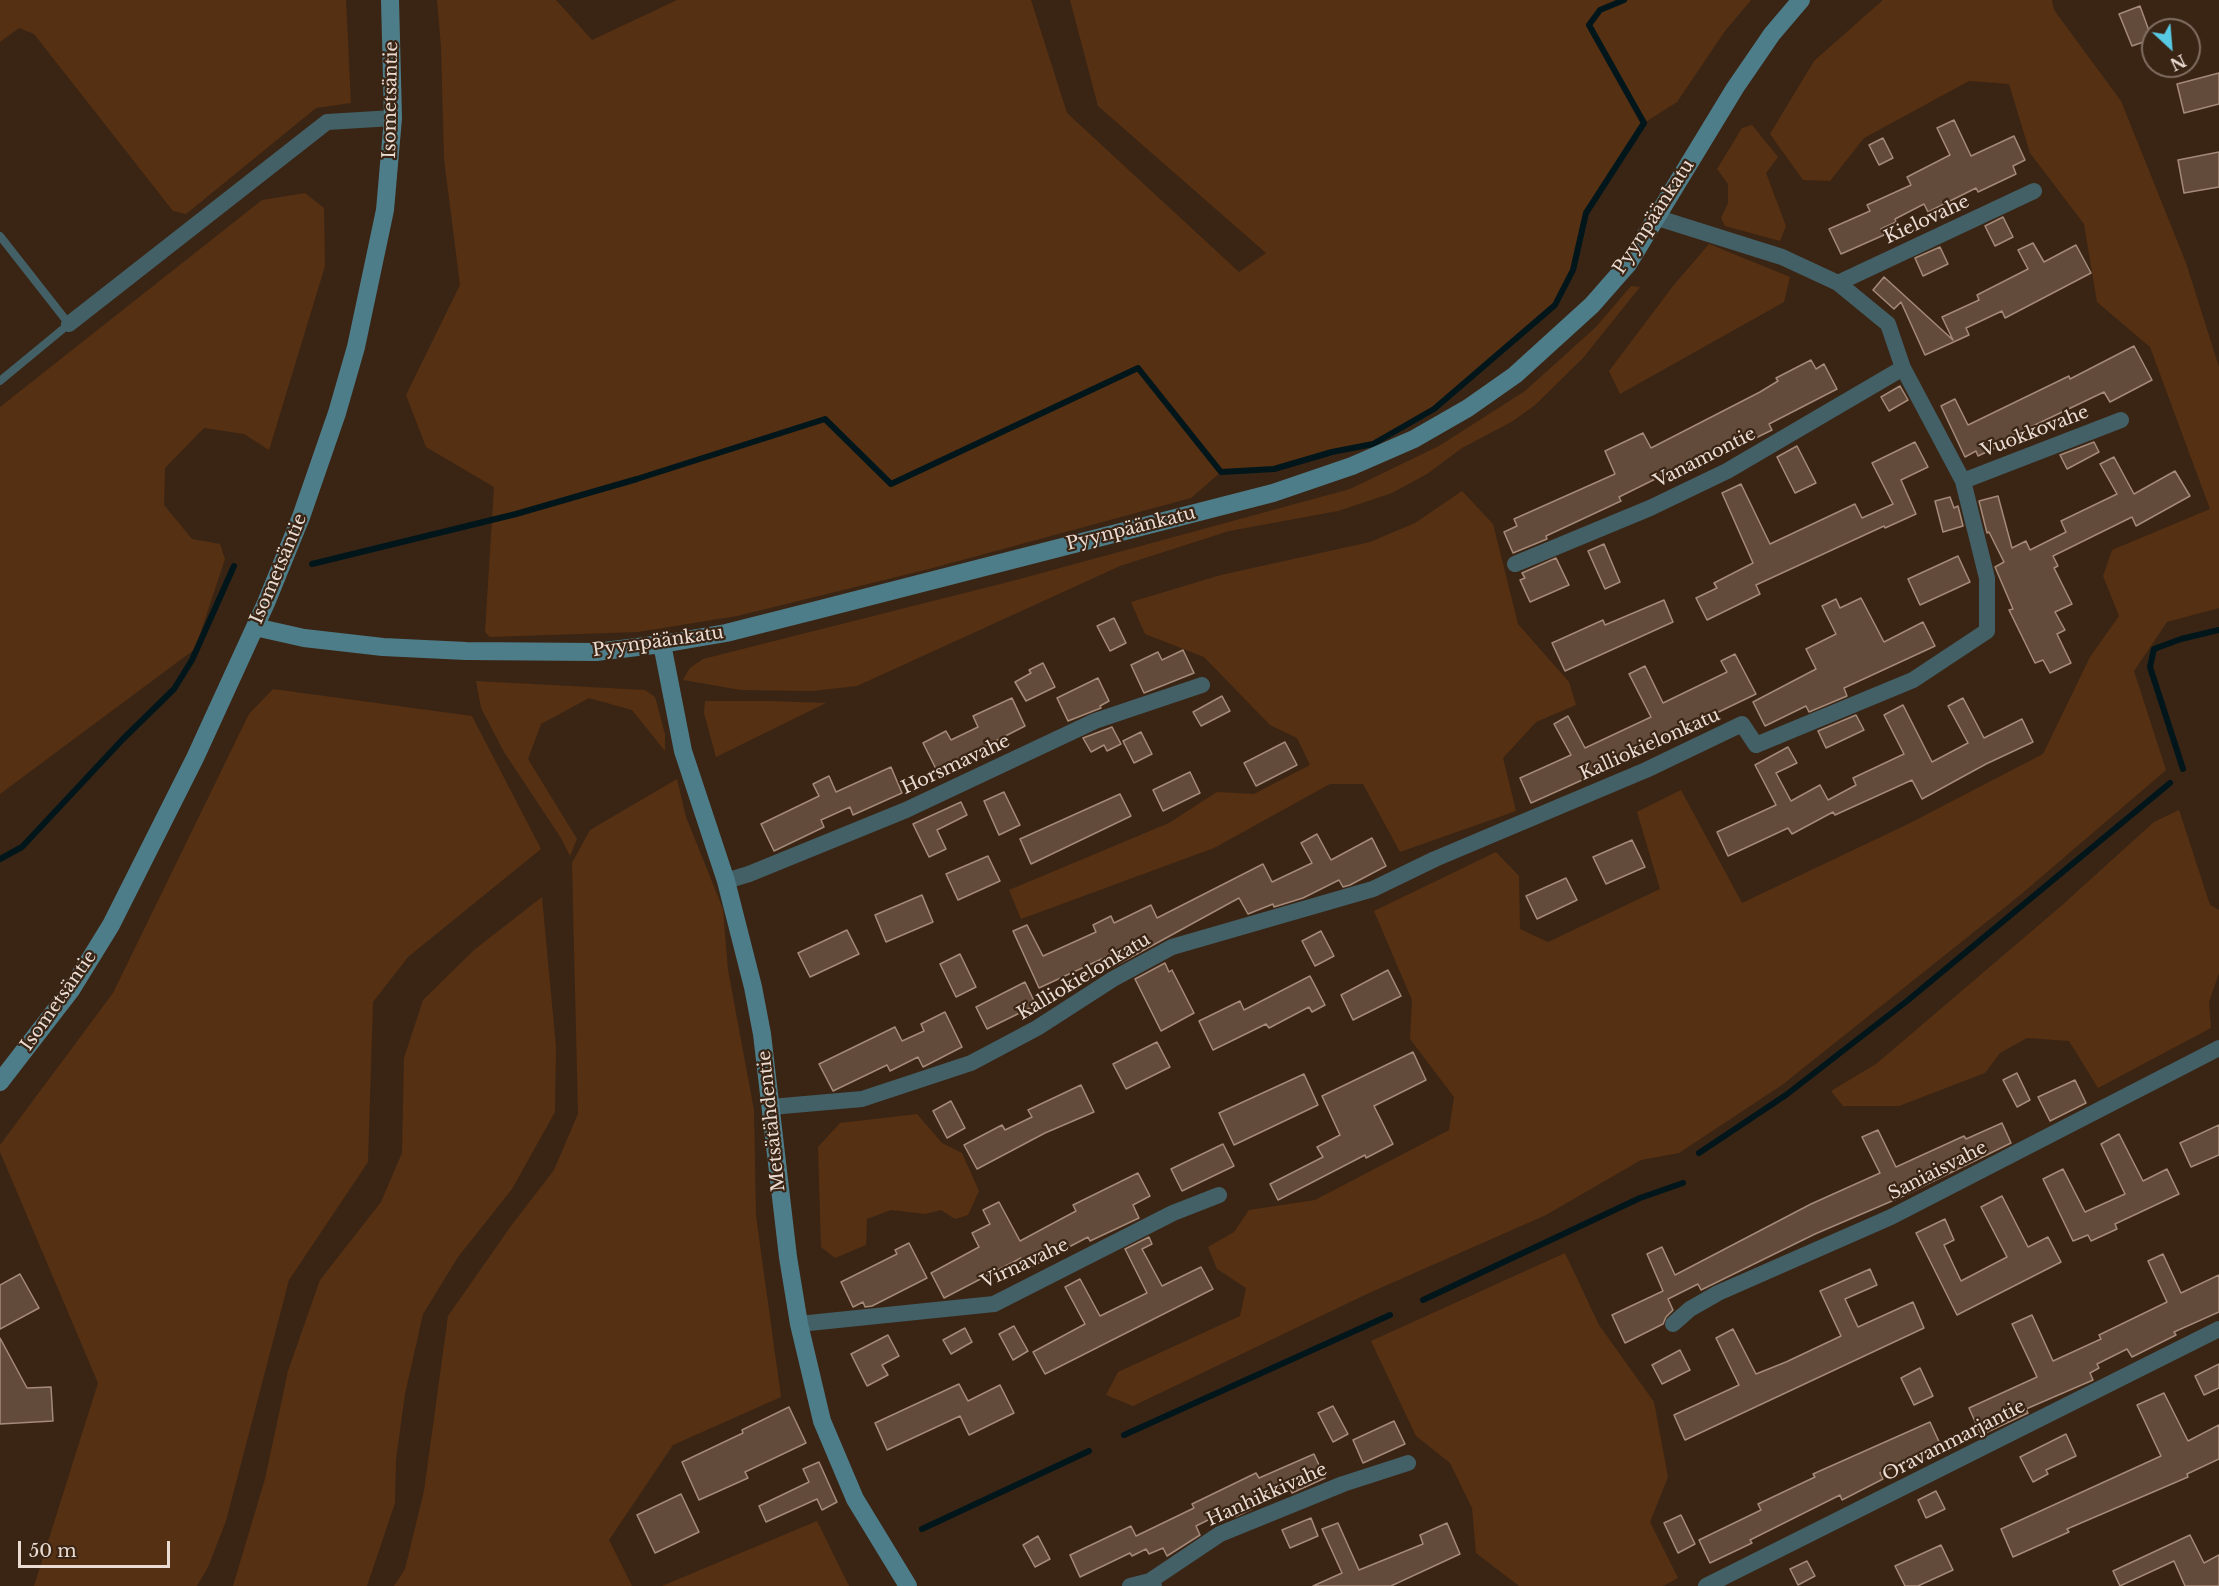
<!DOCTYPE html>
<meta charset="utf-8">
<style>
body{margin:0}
#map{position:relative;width:2219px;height:1586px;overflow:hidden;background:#3a2515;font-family:"Libre Baskerville",serif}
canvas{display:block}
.north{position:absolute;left:2141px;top:18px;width:60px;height:60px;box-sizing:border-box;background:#3a2515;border:2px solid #816e61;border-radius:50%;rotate:154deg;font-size:16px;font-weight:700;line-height:24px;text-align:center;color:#ebdcd3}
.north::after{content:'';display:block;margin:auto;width:21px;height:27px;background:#58c9e3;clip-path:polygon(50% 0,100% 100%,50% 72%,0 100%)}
.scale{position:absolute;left:18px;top:1541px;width:152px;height:27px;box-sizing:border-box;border:3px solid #ebdcd3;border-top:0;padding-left:8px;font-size:18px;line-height:21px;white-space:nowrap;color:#ebdcd3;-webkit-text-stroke:4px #3a2515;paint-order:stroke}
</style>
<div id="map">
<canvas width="2219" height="1586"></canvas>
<div class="north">N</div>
<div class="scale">50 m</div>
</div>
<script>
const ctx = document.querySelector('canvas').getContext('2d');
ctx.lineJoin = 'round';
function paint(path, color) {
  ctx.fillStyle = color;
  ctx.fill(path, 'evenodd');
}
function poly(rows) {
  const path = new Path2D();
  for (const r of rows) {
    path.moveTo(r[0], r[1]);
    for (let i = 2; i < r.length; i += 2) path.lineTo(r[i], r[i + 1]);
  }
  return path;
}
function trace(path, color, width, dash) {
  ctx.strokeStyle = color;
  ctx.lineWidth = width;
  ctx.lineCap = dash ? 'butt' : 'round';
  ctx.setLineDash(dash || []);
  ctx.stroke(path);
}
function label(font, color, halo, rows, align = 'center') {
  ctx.font = font + ' "Libre Baskerville",serif';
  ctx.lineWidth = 4.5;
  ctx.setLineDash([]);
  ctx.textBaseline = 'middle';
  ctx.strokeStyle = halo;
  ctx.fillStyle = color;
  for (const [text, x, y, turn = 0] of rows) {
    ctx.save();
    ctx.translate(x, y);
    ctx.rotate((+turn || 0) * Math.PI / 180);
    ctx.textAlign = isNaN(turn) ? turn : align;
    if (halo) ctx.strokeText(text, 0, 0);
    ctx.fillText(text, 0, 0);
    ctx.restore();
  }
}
const green = poly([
 [0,0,346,0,351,103,316,108,186,214,173,211,34,34,19,28,0,42],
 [437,0,556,0,592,40,677,0,1031,0,1067,113,1239,272,1266,253,1098,106,1070,0,1751,0,1725,31,1677,102,1644,123,1612,171,1586,213,1573,270,1555,305,1434,409,1373,444,1332,452,1274,469,1221,472,1191,498,929,569,737,616,638,632,490,637,485,632,494,487,426,447,406,395,460,285,444,159,441,47],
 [1883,0,2052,0,2054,10,2121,101,2186,263,2219,367,2219,608,2167,622,2134,671,2166,770,2019,896,1782,1085,1679,1153,1641,1160,1546,1215,1369,1293,1133,1406,1106,1395,1118,1372,1240,1316,1246,1288,1217,1269,1208,1247,1234,1232,1249,1210,1315,1200,1449,1130,1454,1097,1410,1039,1412,1000,1374,911,1496,852,1519,876,1520,929,1548,942,1660,889,1637,812,1681,790,1742,903,1910,823,2043,754,2090,657,2119,616,2103,576,2112,550,2210,509,2150,347,2097,302,2084,224,2030,153,2009,84,1969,81,1864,138,1830,181,1803,180,1770,134,1814,61],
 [1752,125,1778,157,1766,173,1786,226,1780,241,1725,226,1721,218,1728,203,1728,184,1717,169,1742,128],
 [305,193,324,208,325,266,269,450,244,434,204,428,165,468,164,505,192,539,220,544,225,559,195,649,0,794,0,407,262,200],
 [1709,244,1790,277,1784,302,1620,394,1609,371,1673,286],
 [1631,286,1640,287,1583,358,1535,405,1513,421,1462,448,1427,474,1392,493,1338,511,1229,531,1120,566,857,686,813,691,741,690,683,680,690,668,703,659,1016,580,1350,489,1439,446,1525,391,1596,327],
 [1462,491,1493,524,1518,624,1569,682,1576,705,1536,722,1503,758,1516,811,1400,852,1363,784,1330,784,1214,848,1021,919,1009,890,1169,823,1217,792,1254,794,1310,765,1297,738,1270,725,1204,657,1145,634,1131,602,1221,575,1370,542,1415,523],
 [476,681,645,690,655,697,665,734,665,751,632,710,589,698,541,724,528,759,577,839,570,856,561,838,504,752,481,708],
 [273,689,472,716,541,849,408,957,373,1002,368,1162,289,1280,226,1521,208,1567,197,1586,34,1586,98,1383,0,1152,0,1145,113,993,249,714],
 [705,701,768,701,826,703,716,757,704,713],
 [677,779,686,817,723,909,728,970,754,1110,756,1216,781,1397,673,1445,609,1540,632,1586,394,1586,405,1569,424,1491,448,1316,511,1226,554,1170,578,1114,572,863,590,830],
 [2179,810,2210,905,2219,910,2219,973,2209,1002,2211,1028,2098,1088,2069,1041,2027,1038,2000,1053,1985,1073,1899,1106,1843,1106,1831,1091,1876,1064,2060,907,2154,822],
 [542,897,556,1047,555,1112,512,1189,458,1257,423,1314,405,1394,396,1459,395,1503,367,1586,233,1586,265,1479,288,1371,320,1280,381,1202,402,1153,404,1058,423,1000,474,950],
 [917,1114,942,1143,962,1153,979,1191,968,1215,955,1219,941,1210,925,1214,891,1210,867,1219,866,1245,835,1258,821,1247,818,1147,840,1123],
 [1565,1253,1599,1325,1654,1402,1668,1477,1650,1522,1678,1578,1663,1586,1519,1586,1476,1553,1472,1508,1450,1463,1416,1436,1371,1341],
 [817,1521,849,1586,662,1586]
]);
const stream = poly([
 [312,564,516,514,637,479,825,419,891,484,1138,368,1221,472,1274,469,1332,452,1373,444,1434,409,1555,305,1573,270,1586,213,1644,123,1589,25,1600,10,1624,0],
 [2183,769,2150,667,2154,649,2181,639,2219,630],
 [0,859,22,847,123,739,174,689,192,660,234,566],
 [1699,1153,1786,1095,1907,1001,2170,783],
 [1423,1300,1640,1198,1683,1183],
 [1124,1435,1390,1315],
 [922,1529,1089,1451]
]);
const building = poly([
 [2140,6,2152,39,2132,46,2119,14,2140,6],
 [2219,73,2219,104,2184,113,2177,84,2219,73],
 [1954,120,1971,156,2014,136,2025,160,2013,166,2016,174,1978,192,1976,188,1928,212,1924,204,1895,219,1896,222,1881,229,1884,235,1841,254,1829,229,1870,211,1867,205,1911,185,1907,177,1950,155,1937,128,1954,120],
 [1883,138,1893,158,1879,165,1869,145,1883,138],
 [2219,152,2219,187,2184,193,2178,160,2219,152],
 [2003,217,2013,237,1995,246,1985,226,2003,217],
 [2033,243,2044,262,2076,245,2091,273,2005,318,2002,311,1966,328,1969,335,1925,355,1901,302,1894,309,1873,290,1884,277,1953,340,1942,317,1979,300,1977,295,2028,269,2018,250,2033,243],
 [1940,247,1948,264,1923,276,1915,258,1940,247],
 [2134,346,2152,380,2110,402,2104,392,2012,436,2014,439,1978,456,1976,451,1965,457,1941,406,1955,399,1968,425,2069,376,2070,379,2134,346],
 [1811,360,1816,369,1824,364,1837,389,1769,424,1772,430,1733,449,1730,442,1619,497,1621,501,1546,536,1547,539,1513,553,1504,532,1517,526,1514,519,1615,474,1605,451,1643,433,1651,448,1760,392,1778,381,1776,378,1811,360],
 [1900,386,1908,400,1889,411,1881,397,1900,386],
 [1915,442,1928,467,1901,480,1916,514,1885,528,1884,526,1756,585,1760,594,1707,620,1696,598,1717,588,1714,583,1753,563,1722,493,1741,484,1770,544,1855,504,1862,518,1893,504,1872,463,1915,442],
 [2094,442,2099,452,2067,469,2060,455,2094,442],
 [1797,446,1816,483,1795,493,1777,457,1797,446],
 [2114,457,2134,494,2175,471,2190,496,2136,526,2132,517,2053,556,2058,566,2054,568,2072,604,2055,612,2065,630,2057,634,2071,663,2050,673,2043,660,2035,663,2009,610,2013,609,1995,567,2004,562,1989,532,1987,533,1979,501,1998,496,2012,548,2026,541,2030,550,2066,532,2061,521,2117,494,2100,464,2114,457],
 [1950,497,1954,508,1958,506,1963,526,1943,532,1935,501,1950,497],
 [1604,544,1620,582,1605,589,1588,551,1604,544],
 [1958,556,1970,582,1920,605,1908,579,1958,556],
 [1556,558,1569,585,1530,602,1520,580,1525,578,1522,573,1556,558],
 [1861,598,1884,642,1923,622,1935,646,1844,688,1847,696,1809,712,1806,706,1765,726,1753,702,1816,669,1806,649,1836,634,1822,606,1836,599,1840,608,1861,598],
 [1664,600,1673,622,1565,671,1552,643,1603,620,1605,625,1664,600],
 [1114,618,1126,643,1110,651,1097,626,1114,618],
 [1183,650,1194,673,1144,693,1131,665,1158,652,1162,660,1183,650],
 [1735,654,1756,694,1656,742,1658,746,1531,803,1520,778,1571,755,1554,724,1568,716,1585,748,1651,717,1629,674,1645,666,1663,703,1727,672,1721,661,1735,654],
 [1043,663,1055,687,1026,701,1015,682,1031,673,1029,670,1043,663],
 [1098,678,1109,701,1100,706,1101,708,1068,721,1057,698,1098,678],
 [1222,696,1230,711,1201,726,1193,712,1222,696],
 [1012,698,1025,726,937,771,923,743,946,731,951,740,978,727,973,716,1012,698],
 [1963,698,1984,738,2022,719,2033,742,1986,764,1922,799,1912,780,1835,815,1833,812,1792,834,1788,828,1728,856,1717,832,1776,805,1755,765,1788,747,1797,763,1776,773,1791,801,1820,785,1828,800,1856,785,1853,778,1904,754,1884,715,1903,705,1932,762,1968,743,1948,706,1963,698],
 [1856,715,1864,730,1826,748,1818,731,1856,715],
 [1112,727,1121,744,1107,751,1104,745,1091,752,1083,738,1112,727],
 [1141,732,1152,754,1134,763,1123,741,1141,732],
 [1285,742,1297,765,1256,786,1244,763,1285,742],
 [891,767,902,793,853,815,850,807,821,820,824,827,774,851,761,824,819,796,813,784,829,776,836,792,891,767],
 [1190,772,1200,793,1163,811,1153,790,1190,772],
 [1004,792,1020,825,999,835,984,801,1004,792],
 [1120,794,1131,816,1031,864,1020,839,1120,794],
 [961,802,967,815,937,830,946,849,929,857,913,824,961,802],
 [1317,834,1331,860,1372,838,1386,866,1350,885,1343,887,1339,880,1303,898,1274,907,1273,904,1248,914,1239,898,1113,967,1108,956,1039,988,1013,931,1027,925,1043,956,1096,932,1093,925,1111,916,1114,923,1151,905,1157,918,1263,864,1272,882,1312,863,1301,843,1317,834],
 [1632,840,1645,867,1606,884,1593,857,1632,840],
 [988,856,1000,881,958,900,946,874,988,856],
 [1566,878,1577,900,1537,919,1526,896,1566,878],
 [922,895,933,922,886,942,875,915,922,895],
 [847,930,859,954,810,977,798,953,847,930],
 [1321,931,1334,956,1315,966,1302,941,1321,931],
 [960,954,976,987,956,997,940,964,960,954],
 [1165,963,1169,972,1172,970,1194,1013,1161,1031,1135,979,1165,963],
 [1388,970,1401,996,1353,1020,1341,995,1388,970],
 [1310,976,1325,1005,1312,1012,1309,1007,1269,1028,1266,1024,1213,1050,1199,1021,1240,1001,1244,1010,1310,976],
 [1025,982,1036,1005,987,1029,976,1007,1025,982],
 [945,1012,962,1047,923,1067,918,1057,890,1071,887,1065,833,1091,819,1064,895,1027,902,1041,924,1031,921,1024,945,1012],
 [1157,1042,1170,1067,1126,1089,1113,1064,1157,1042],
 [1413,1052,1426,1080,1374,1106,1393,1144,1366,1158,1365,1155,1278,1200,1270,1184,1323,1157,1317,1147,1340,1135,1322,1096,1413,1052],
 [2017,1073,2030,1100,2017,1107,2003,1080,2017,1073],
 [1304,1074,1318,1105,1234,1145,1219,1113,1304,1074],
 [2075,1080,2086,1103,2050,1121,2038,1097,2075,1080],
 [1081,1085,1094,1112,1045,1133,977,1169,964,1145,1002,1125,1005,1130,1032,1117,1028,1110,1081,1085],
 [951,1101,965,1128,947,1138,933,1111,951,1101],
 [2002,1123,2011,1143,1899,1198,1815,1234,1701,1290,1698,1284,1668,1299,1673,1310,1666,1317,1663,1324,1625,1343,1612,1315,1663,1291,1647,1254,1662,1247,1675,1275,1811,1204,1880,1173,1862,1137,1878,1130,1896,1167,1964,1136,1966,1139,2002,1123],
 [2219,1125,2219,1155,2191,1167,2180,1143,2219,1125],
 [2119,1134,2143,1181,2167,1169,2179,1194,2115,1224,2117,1229,2091,1241,2088,1235,2073,1241,2043,1179,2063,1169,2085,1212,2125,1194,2101,1144,2119,1134],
 [1223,1144,1234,1166,1182,1191,1171,1169,1223,1144],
 [1138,1173,1150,1196,1133,1205,1139,1218,1090,1241,1088,1237,1027,1269,1021,1258,944,1298,931,1273,979,1247,972,1233,990,1224,983,1210,999,1202,1020,1241,1076,1211,1073,1205,1138,1173],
 [2002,1196,2028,1247,2048,1237,2061,1262,1957,1315,1916,1233,1945,1219,1954,1240,1944,1245,1961,1281,2007,1257,1981,1207,2002,1196],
 [1149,1237,1152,1244,1142,1249,1162,1286,1201,1267,1213,1289,1045,1374,1033,1352,1085,1324,1065,1287,1080,1279,1100,1316,1147,1293,1125,1249,1149,1237],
 [909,1243,927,1278,872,1306,865,1307,863,1302,853,1307,841,1282,897,1254,895,1250,909,1243],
 [2163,1254,2181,1293,2219,1275,2219,1312,2174,1332,2176,1335,2132,1357,2127,1349,2097,1364,2099,1368,2090,1373,2093,1380,2026,1409,2028,1413,1981,1435,1969,1408,2037,1377,2012,1324,2032,1315,2053,1361,2101,1339,2099,1335,2167,1302,2148,1261,2163,1254],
 [1870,1269,1877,1285,1845,1299,1858,1327,1913,1302,1924,1328,1685,1440,1674,1415,1739,1385,1716,1338,1733,1329,1756,1374,1786,1362,1841,1336,1820,1291,1870,1269],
 [20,1274,39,1308,0,1329,0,1285,20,1274],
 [1014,1326,1028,1351,1013,1360,999,1334,1014,1326],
 [965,1328,972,1342,951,1354,943,1340,965,1328],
 [888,1335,899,1356,882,1365,888,1375,867,1386,851,1354,888,1335],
 [0,1338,27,1388,51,1387,53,1421,0,1424,0,1338],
 [1680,1350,1690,1370,1662,1384,1652,1365,1680,1350],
 [2219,1364,2219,1388,2204,1395,2195,1376,2219,1364],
 [1920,1368,1933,1396,1914,1405,1901,1378,1920,1368],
 [959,1384,968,1401,1000,1385,1014,1413,969,1435,960,1416,887,1450,875,1423,959,1384],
 [2164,1393,2188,1441,2219,1425,2219,1459,2187,1474,2188,1477,2067,1529,2069,1532,2013,1557,2001,1529,2161,1456,2137,1405,2164,1393],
 [1333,1406,1348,1434,1333,1442,1318,1413,1333,1406],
 [789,1407,806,1443,745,1472,748,1478,699,1500,682,1462,743,1433,742,1430,789,1407],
 [1394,1421,1405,1444,1363,1463,1353,1440,1394,1421],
 [1930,1422,1941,1446,1880,1473,1883,1479,1842,1500,1840,1495,1750,1540,1752,1543,1710,1563,1699,1540,1761,1510,1758,1504,1815,1477,1813,1474,1930,1422],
 [2066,1434,2076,1456,2046,1470,2048,1474,2033,1482,2020,1457,2066,1434],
 [1314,1454,1325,1478,1292,1493,1288,1484,1250,1502,1252,1509,1239,1515,1234,1517,1230,1509,1196,1526,1200,1535,1167,1556,1163,1548,1149,1554,1146,1549,1132,1556,1130,1553,1080,1577,1070,1555,1131,1526,1136,1536,1194,1508,1192,1504,1256,1473,1259,1478,1314,1454],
 [819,1462,837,1502,822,1510,817,1499,766,1522,759,1506,809,1482,803,1469,819,1462],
 [1936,1491,1945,1509,1926,1518,1918,1500,1936,1491],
 [681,1494,699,1532,655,1553,637,1515,681,1494],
 [1681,1515,1695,1544,1678,1553,1664,1523,1681,1515],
 [1311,1518,1318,1536,1290,1548,1282,1530,1311,1518],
 [1338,1523,1359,1570,1423,1544,1420,1535,1447,1523,1460,1554,1391,1586,1313,1586,1342,1573,1322,1529,1338,1523],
 [2190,1535,2204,1563,2219,1555,2219,1586,2185,1586,2174,1561,2120,1586,2113,1571,2190,1535],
 [1038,1536,1050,1559,1035,1567,1023,1545,1038,1536],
 [1941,1545,1953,1570,1918,1586,1905,1586,1895,1566,1941,1545],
 [1807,1561,1815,1576,1798,1585,1790,1569,1807,1561]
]);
const lane = poly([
 [0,236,69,324,0,381]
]);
const street = poly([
 [1838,283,2034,191],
 [69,324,327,122,393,118],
 [1963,481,2121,420],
 [1515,564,1650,508,1727,471,1903,368],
 [726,881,749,874,906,810,1095,721,1202,685],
 [771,1107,862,1099,971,1063,1037,1028,1113,979,1172,947,1373,889,1435,859,1646,770,1742,724,1756,745,1913,680,1987,631,1987,578,1963,481,1903,368,1888,324,1838,283,1782,257,1658,218],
 [799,1324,994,1304,1173,1213,1219,1195],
 [1673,1324,1690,1309,1718,1293,1891,1217,2219,1048],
 [1150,1581,1220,1534,1343,1484,1408,1463],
 [1130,1586,1150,1581,1154,1586],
 [1706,1586,2219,1329]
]);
const secondary = poly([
 [255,627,304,638,383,647,466,651,596,652,662,644,726,633,817,610,1273,493,1352,466,1414,439,1468,408,1515,375,1592,305,1628,264,1735,88,1772,34,1801,0],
 [662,644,683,751,726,881,753,987,762,1034,788,1257,799,1324,822,1421,855,1499,908,1586],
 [0,1082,71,990,111,925,195,758,266,603,301,517,337,413,356,347,385,210,393,118,390,0]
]);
const streetNames = [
 ["Isometsäntie",391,100,-89],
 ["Pyynpäänkatu",1654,217,-57],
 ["Kielovahe",1927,220,-25],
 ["Vuokkovahe",2035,432,-21],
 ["Vanamontie",1705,458,-27],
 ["Pyynpäänkatu",1131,529,-14],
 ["Isometsäntie",279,569,-67],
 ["Pyynpäänkatu",658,642,-8],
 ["Kalliokielonkatu",1650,745,-24],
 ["Horsmavahe",956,765,-25],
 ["Kalliokielonkatu",1084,977,-31],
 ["Isometsäntie",59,1001,-55],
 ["Metsätähdentie",772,1121,-96],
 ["Saniaisvahe",1938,1171,-27],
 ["Virnavahe",1025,1264,-25],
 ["Oravanmarjantie",1954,1441,-27],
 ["Hanhikkivahe",1267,1495,-24]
];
paint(green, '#563012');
trace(stream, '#00161b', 6);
paint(building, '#634b3b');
trace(building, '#a58a79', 1.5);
trace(lane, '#436067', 8);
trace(street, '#436067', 16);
trace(secondary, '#4e7d8a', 18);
label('18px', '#ebdcd3', '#3a2515', streetNames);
</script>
